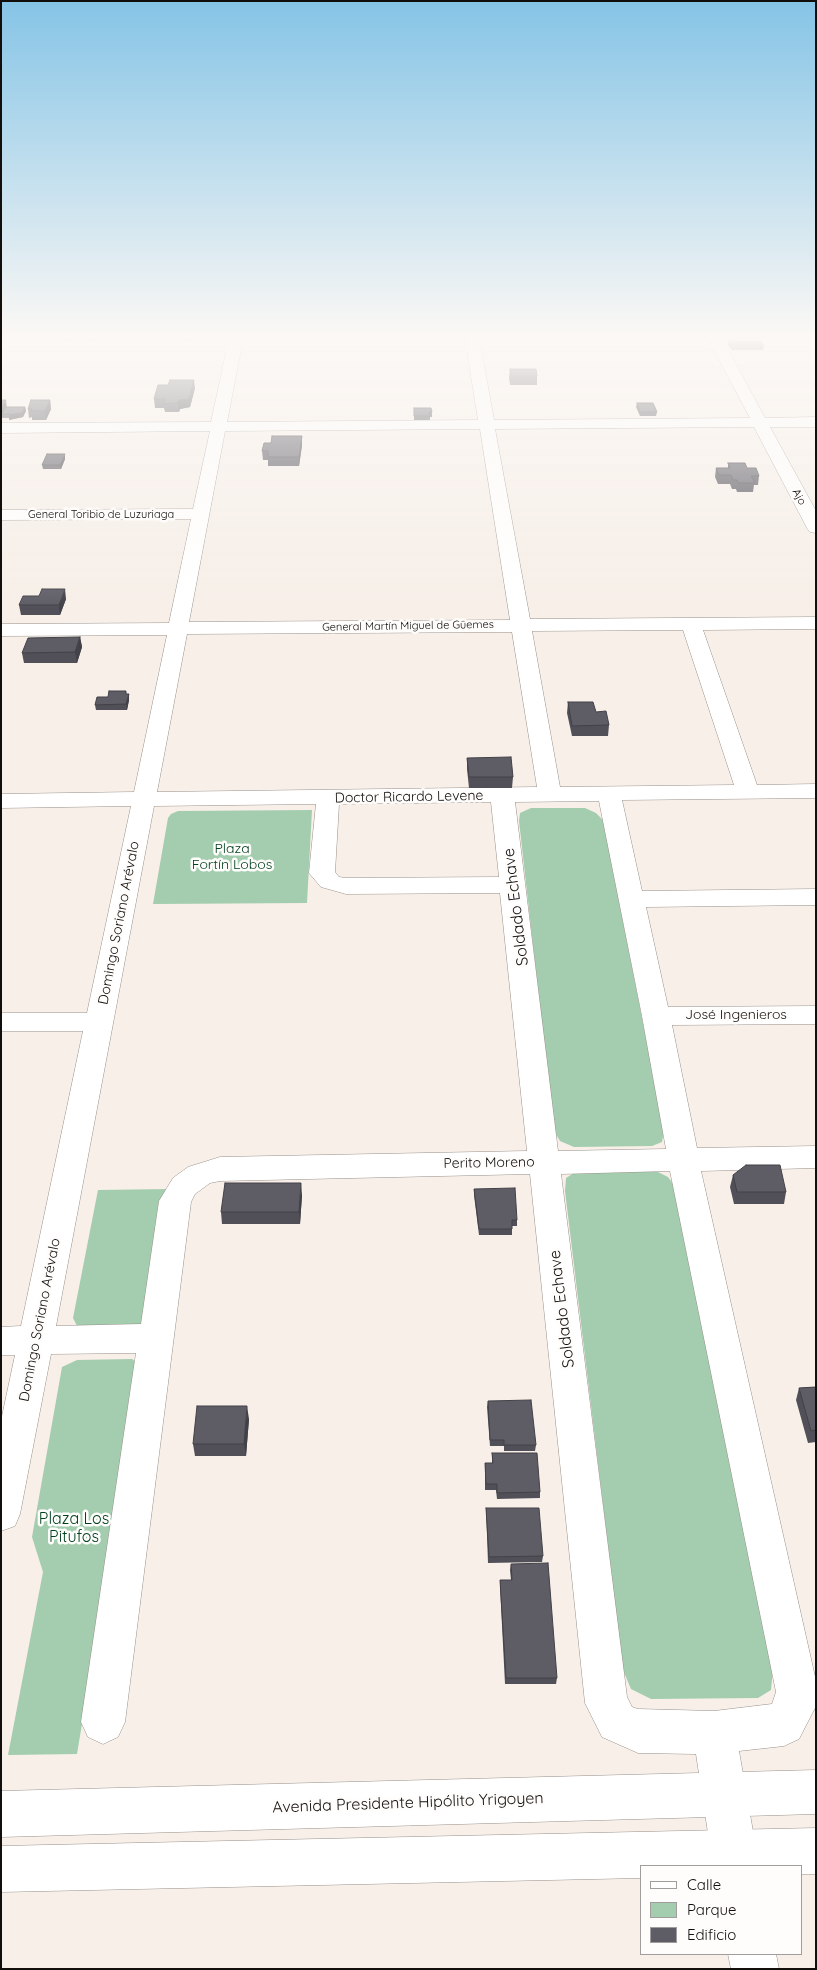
<!DOCTYPE html>
<meta charset="utf-8">
<style>
body{margin:0}
#map{position:relative;width:817px;height:1970px;overflow:hidden;background:#f7efe8;font-family:Quicksand,sans-serif}
canvas{display:block}
.frame{position:absolute;inset:0;border:2px solid #110e0c;pointer-events:none}
.legend{position:absolute;left:640px;top:1865px;width:162px;height:90px;box-sizing:border-box;background:#fffdfc;border:1px solid #a09d9c;margin:0;padding:6px 9px;list-style:none;font-size:15px;color:#110e0c}
.legend li{display:flex;align-items:center;gap:10px;height:25px}
.legend b{width:25px;border:1px solid #a09d9c}
</style>
<div id="map">
<canvas width="817" height="1970"></canvas>
<div class="frame"></div>
<ul class="legend">
<li><b style="height:6px;background:#fff"></b>Calle</li>
<li><b style="height:14px;background:#a3cdae"></b>Parque</li>
<li><b style="height:14px;background:#5e5d66"></b>Edificio</li>
</ul>
</div>
<script>
const ctx = document.querySelector('canvas').getContext('2d');
ctx.lineJoin = 'round';
function paint(path, color) {
  ctx.fillStyle = color;
  ctx.fill(path, 'evenodd');
}
function poly(rows) {
  const path = new Path2D();
  for (const r of rows) {
    path.moveTo(r[0], r[1]);
    for (let i = 2; i < r.length; i += 2) path.lineTo(r[i], r[i + 1]);
  }
  return path;
}
function trace(path, color, width, dash) {
  ctx.strokeStyle = color;
  ctx.lineWidth = width;
  ctx.lineCap = dash ? 'butt' : 'round';
  ctx.setLineDash(dash || []);
  ctx.stroke(path);
}
function label(font, color, halo, rows, align = 'center') {
  ctx.font = font + ' Quicksand,sans-serif';
  ctx.lineWidth = 5;
  ctx.setLineDash([]);
  ctx.textBaseline = 'middle';
  ctx.strokeStyle = halo;
  ctx.fillStyle = color;
  for (const [text, x, y, turn = 0] of rows) {
    ctx.save();
    ctx.translate(x, y);
    ctx.rotate((+turn || 0) * Math.PI / 180);
    ctx.textAlign = isNaN(turn) ? turn : align;
    if (halo) ctx.strokeText(text, 0, 0);
    ctx.fillText(text, 0, 0);
    ctx.restore();
  }
}
const green = poly([
 [531,808,585,808,596,813,603,820,664,1130,662,1142,652,1146,574,1147,560,1141,554,1131,519,821,520,813],
 [312,810,307,903,153,904,168,818,171,814,178,811],
 [580,1169,652,1169,668,1177,677,1189,773,1668,771,1690,758,1698,651,1699,631,1689,623,1670,565,1191,566,1178],
 [171,1189,152,1318,138,1329,79,1330,73,1318,98,1190],
 [132,1359,141,1366,77,1754,8,1755,43,1572,32,1537,62,1367,77,1360]
]);
const minor = poly([
 [1,333,528,333,521,337,479,337,494,420,750,418,705,333,719,333,765,418,816,417,816,427,770,427,816,511,816,533,810,532,807,528,754,427,495,429,530,619,816,617,816,629,703,630,757,785,816,784,816,798,622,800,642,891,816,889,816,905,646,907,668,1007,816,1006,816,1024,672,1025,697,1148,816,1146,816,1168,701,1171,816,1681,815,1708,799,1739,784,1746,739,1751,759,1866,713,1866,696,1754,638,1753,602,1737,585,1703,530,1174,220,1181,210,1183,195,1194,191,1202,125,1722,118,1737,103,1744,88,1737,81,1722,136,1353,51,1354,20,1514,15,1526,1,1531,1,1421,15,1355,1,1355,1,1327,21,1326,83,1031,1,1031,1,1013,87,1013,131,806,1,808,1,794,134,792,167,635,1,636,1,624,169,623,191,519,1,520,1,510,193,509,210,431,1,433,1,423,211,422,229,339,1,341,1,333],
 [465,338,478,420,227,422,243,339,465,338],
 [480,429,510,620,189,622,225,431,480,429],
 [683,630,734,785,560,787,532,631,683,630],
 [512,632,537,787,157,792,187,634,512,632],
 [599,801,642,1016,666,1149,558,1151,515,802,599,801],
 [491,802,499,877,346,878,339,877,335,872,339,804,491,802],
 [316,804,309,873,321,887,346,894,500,893,527,1151,220,1157,188,1167,173,1178,159,1201,141,1324,56,1326,154,806,316,804],
 [670,1171,776,1692,772,1704,714,1711,638,1709,632,1707,627,1697,561,1174,670,1171],
 [728,1954,776,1954,779,1969,731,1969,728,1954]
]);
const tertiary = poly([
 [816,1770,816,1814,1,1837,1,1791,816,1770],
 [816,1828,816,1874,801,1874,801,1866,641,1866,641,1878,1,1892,1,1846,816,1828]
]);
const wall = poly([
 [729,341,764,346,763,350,732,350,728,345],
 [510,369,537,376,537,385,510,385,509,378],
 [168,385,195,388,190,407,180,409,179,412,165,412,164,408,155,408,154,399],
 [1,400,7,407,25,407,26,411,23,417,9,420,9,418,3,418,3,417,1,419],
 [50,400,51,409,46,420,32,420,32,417,29,418,28,409],
 [637,403,657,412,656,416,640,416,636,407],
 [414,408,432,412,432,417,430,417,430,420,414,420],
 [302,436,302,445,299,466,268,466,268,460,263,460,262,451,271,443],
 [65,459,61,469,43,469,42,465],
 [728,463,747,468,759,476,758,485,754,485,753,492,737,492,736,489,732,489,730,484,718,484,715,477,716,468,728,468],
 [66,599,60,615,21,615,19,605],
 [80,637,82,647,77,663,24,663,22,653],
 [129,694,129,700,127,710,96,710,95,705,108,697],
 [568,702,596,712,609,725,608,736,572,736,567,713],
 [467,758,513,777,512,788,469,788,467,769],
 [733,1175,786,1192,784,1204,734,1204,730,1187],
 [474,1189,517,1220,517,1226,512,1226,512,1235,479,1235,474,1195],
 [302,1195,300,1224,222,1224,221,1212],
 [816,1387,816,1442,808,1443,796,1400,799,1388],
 [488,1401,536,1445,535,1451,504,1451,504,1446,490,1446,487,1407],
 [249,1419,246,1456,195,1456,193,1444],
 [492,1453,540,1492,540,1498,497,1499,496,1490,485,1490,485,1463,492,1463],
 [486,1508,543,1556,542,1562,488,1563],
 [511,1564,557,1678,556,1684,505,1684,500,1586,500,1580,511,1580,510,1570]
]);
const shadedWall = poly([
 [194,380,195,388,190,407,180,409,179,412,178,403,179,400],
 [6,400,7,409,2,414,3,417,1,419,1,408],
 [50,400,51,409,46,420,45,411],
 [25,407,26,411,23,417,9,420,9,415],
 [302,436,302,445,299,466,299,457],
 [65,454,65,459,61,469,60,465],
 [65,589,66,599,60,615,59,605],
 [80,637,82,647,77,663,75,652],
 [129,694,129,700,127,710,126,704],
 [301,1183,302,1195,300,1224,299,1212],
 [247,1406,249,1419,246,1456,244,1444]
]);
const building = poly([
 [729,341,762,342,764,346,732,346,729,341],
 [510,369,536,369,537,376,511,376,510,369],
 [170,380,194,380,189,399,179,400,178,403,164,404,165,399,154,399,158,385,168,385,170,380],
 [1,400,6,400,1,408,1,400],
 [31,400,50,400,45,411,31,411,32,409,28,409,31,400],
 [637,403,653,403,657,412,640,412,637,403],
 [6,407,25,407,22,413,9,415,10,414,2,414,6,407],
 [414,408,431,408,432,412,429,412,430,416,414,416,414,408],
 [272,436,302,436,299,457,268,457,268,451,262,451,264,443,271,443,272,436],
 [47,454,65,454,60,465,42,465,47,454],
 [728,463,745,463,747,468,756,468,759,476,751,476,755,483,738,483,737,480,733,480,731,475,719,475,716,468,730,468,728,463],
 [42,589,65,589,59,605,19,605,23,596,39,596,42,589],
 [80,637,75,652,22,653,28,638,80,637],
 [109,691,126,691,126,694,129,694,126,704,95,705,97,697,108,697,109,691],
 [568,702,593,702,596,712,606,711,609,725,572,726,568,702],
 [511,757,513,777,469,777,467,758,511,757],
 [746,1165,780,1165,786,1192,737,1192,733,1175,746,1165],
 [225,1183,301,1183,299,1212,221,1212,225,1183],
 [515,1188,517,1220,512,1220,512,1229,479,1229,474,1189,515,1188],
 [816,1387,816,1430,811,1431,799,1388,816,1387],
 [531,1400,536,1445,504,1445,504,1440,490,1440,488,1401,531,1400],
 [197,1406,247,1406,244,1444,193,1444,197,1406],
 [492,1453,537,1453,540,1492,497,1493,497,1484,486,1484,485,1463,493,1463,492,1453],
 [486,1508,539,1508,543,1556,489,1557,486,1508],
 [548,1563,557,1678,506,1678,500,1580,512,1580,511,1564,548,1563]
]);
const farStreetnames = [
 ["Ajo",799,497,62],
 ["General Toribio de Luzuriaga",101,515],
 ["General Martín Miguel de Güemes",408,626,-1]
];
const streetNames = [
 ["Doctor Ricardo Levene",409,797,-1],
 ["Domingo Soriano Arévalo",119,923,-79],
 ["José Ingenieros",736,1015],
 ["Perito Moreno",489,1163,-1],
 ["Domingo Soriano Arévalo",40,1320,-79]
];
const parkNames = [
 ["Plaza",232,849],
 ["Fortín Lobos",232,865]
];
const nearStreetnames = [
 ["Soldado Echave",516,907,-97],
 ["Soldado Echave",562,1309,-97],
 ["Avenida Presidente Hipólito Yrigoyen",408,1803,-2]
];
const nearParknames = [
 ["Plaza Los",74,1519],
 ["Pitufos",74,1537]
];
paint(green, '#a3cdae');
trace(minor, '#99918b', 1);
trace(tertiary, '#99918b', 1);
paint(minor, '#fff');
paint(tertiary, '#fff');
paint(wall, '#515058');
paint(shadedWall, '#424147');
paint(building, '#5e5d66');
trace(building, '#424147', 1);
const sky = ctx.createLinearGradient(0, 0, 0, 609);
sky.addColorStop(0, '#85c4e6');
sky.addColorStop(0.55, '#fbf8f5');
sky.addColorStop(1, '#fbf8f500');
ctx.fillStyle = sky;
ctx.fillRect(0, 0, 817, 609);
label('11px', '#110e0c', '#fffdfc', farStreetnames);
label('14px', '#110e0c', '#fffdfc', streetNames);
label('14px', '#00401e', '#fffdfc', parkNames);
label('16px', '#110e0c', '#fffdfc', nearStreetnames);
label('16px', '#00401e', '#fffdfc', nearParknames);
</script>
